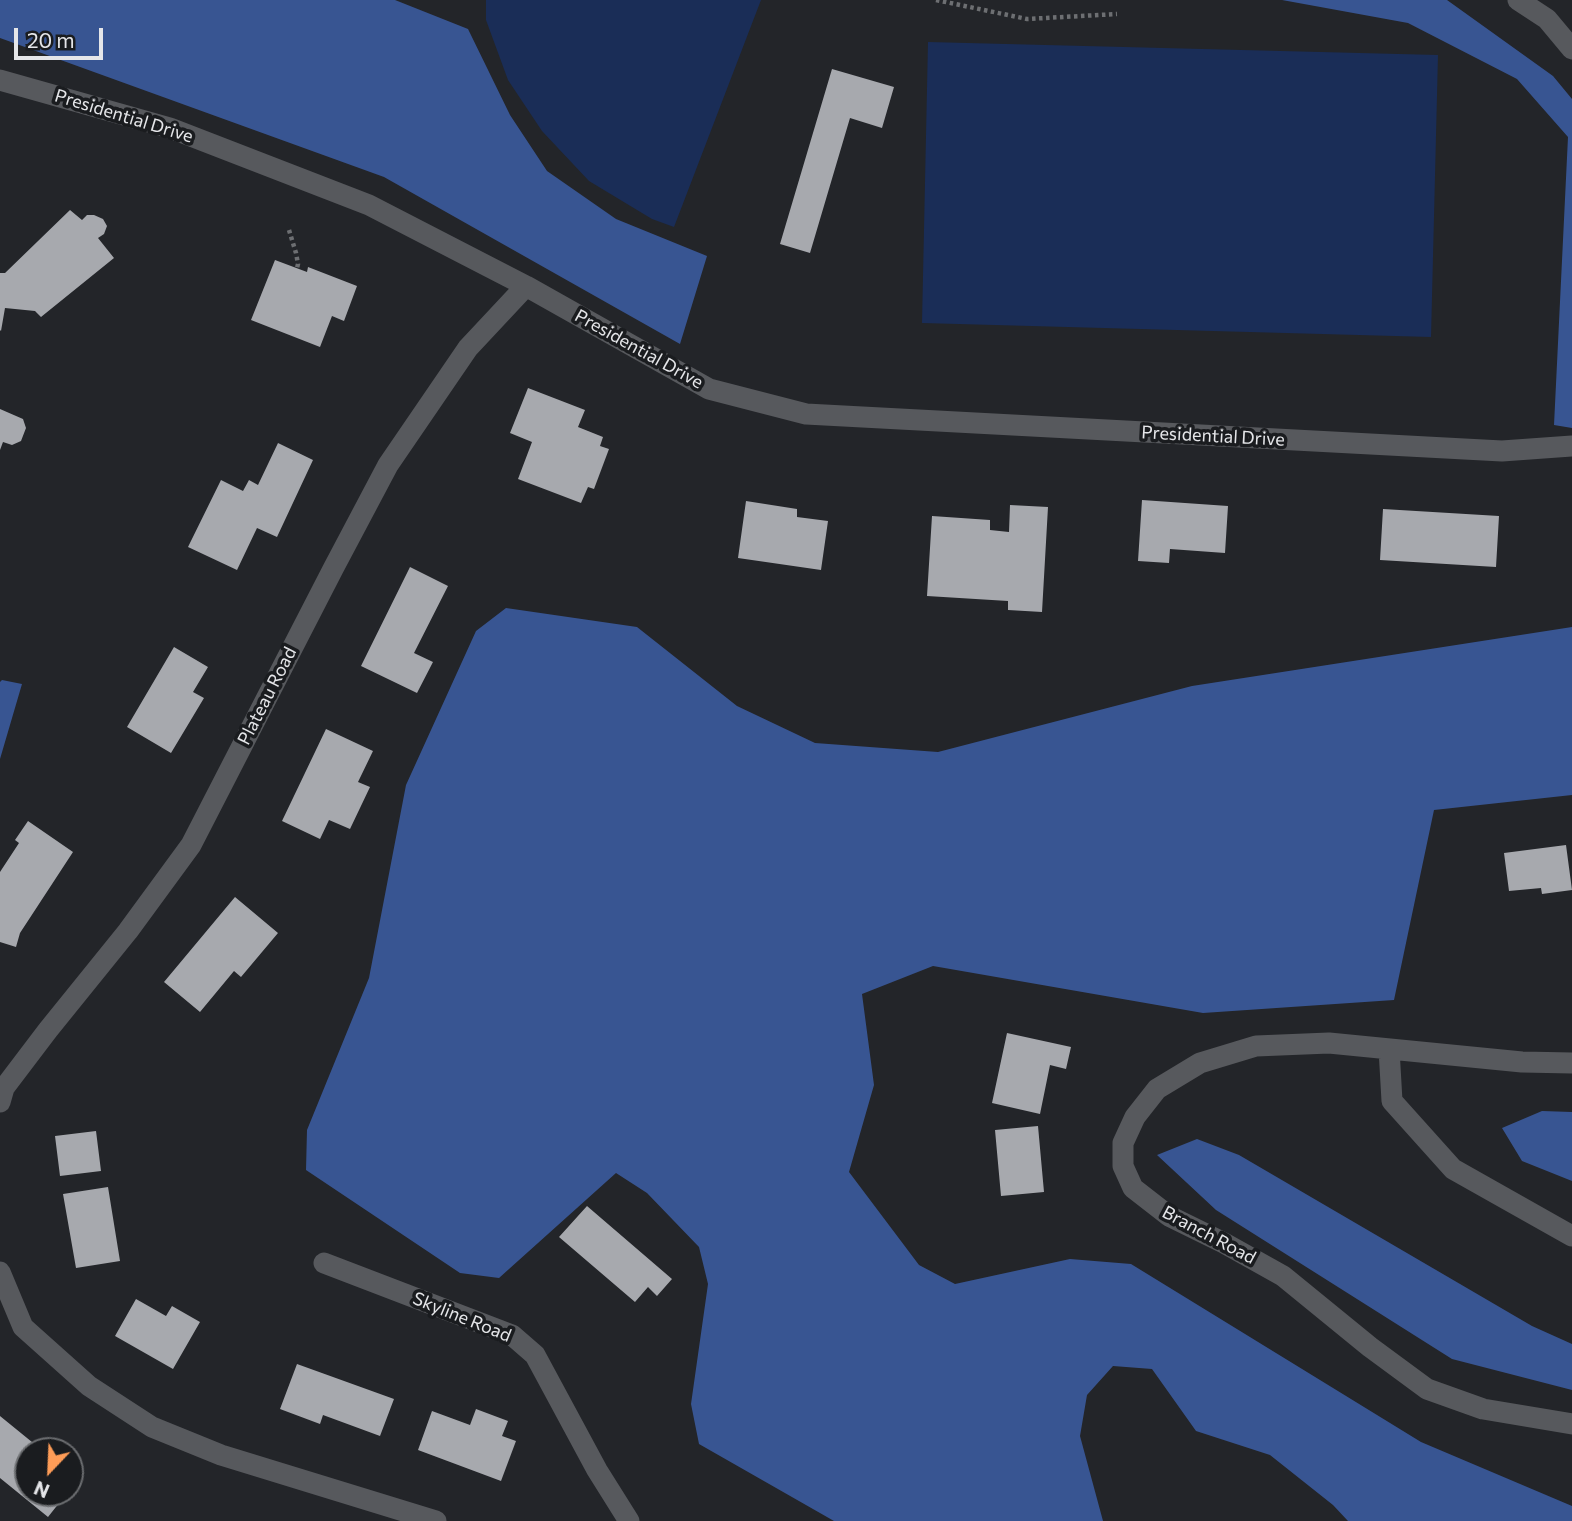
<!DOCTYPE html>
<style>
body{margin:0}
#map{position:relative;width:1572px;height:1521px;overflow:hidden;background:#232529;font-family:Commissioner,sans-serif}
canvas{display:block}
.north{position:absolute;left:14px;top:1437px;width:70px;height:70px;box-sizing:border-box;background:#1a1c1f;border:2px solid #6b6d70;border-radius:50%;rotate:203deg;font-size:19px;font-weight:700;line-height:28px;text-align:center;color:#e5e6e9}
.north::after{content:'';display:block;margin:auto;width:24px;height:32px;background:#fe9c57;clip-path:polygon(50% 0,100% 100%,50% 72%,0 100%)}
.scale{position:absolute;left:14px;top:28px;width:89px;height:32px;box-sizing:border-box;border:4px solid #e5e6e9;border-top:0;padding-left:9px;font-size:21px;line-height:24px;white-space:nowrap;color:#e5e6e9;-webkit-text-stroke:5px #1a1c1f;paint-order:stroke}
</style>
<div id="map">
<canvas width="1572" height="1521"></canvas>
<div class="north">N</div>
<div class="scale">20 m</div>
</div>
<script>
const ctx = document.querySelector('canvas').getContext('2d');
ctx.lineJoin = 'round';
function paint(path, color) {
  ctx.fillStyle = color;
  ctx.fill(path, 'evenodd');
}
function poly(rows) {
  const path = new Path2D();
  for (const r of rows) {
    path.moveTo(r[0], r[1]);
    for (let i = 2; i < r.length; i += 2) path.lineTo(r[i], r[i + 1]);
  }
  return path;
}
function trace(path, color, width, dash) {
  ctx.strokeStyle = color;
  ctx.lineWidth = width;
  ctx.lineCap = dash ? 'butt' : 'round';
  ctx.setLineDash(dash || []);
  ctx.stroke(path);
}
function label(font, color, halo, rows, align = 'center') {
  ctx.font = font + ' Commissioner,sans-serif';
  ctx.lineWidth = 7;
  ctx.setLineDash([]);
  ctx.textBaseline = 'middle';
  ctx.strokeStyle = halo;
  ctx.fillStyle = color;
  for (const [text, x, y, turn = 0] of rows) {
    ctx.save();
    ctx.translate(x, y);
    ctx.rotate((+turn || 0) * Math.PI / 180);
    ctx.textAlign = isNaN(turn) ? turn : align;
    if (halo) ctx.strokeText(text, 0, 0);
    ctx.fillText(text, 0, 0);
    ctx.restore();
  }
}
const green = poly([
 [486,0,761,0,674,227,652,219,589,181,542,131,508,80,486,20],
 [928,42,1438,55,1431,337,922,323]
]);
const forest = poly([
 [0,0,395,0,468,29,510,115,547,171,616,219,707,256,680,344,384,177,0,38],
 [1282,0,1447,0,1553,76,1572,99,1572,428,1554,425,1568,137,1517,79,1408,23],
 [506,608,637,627,737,706,815,743,938,752,1192,686,1572,627,1572,795,1434,810,1394,1000,1203,1013,933,966,862,994,874,1085,849,1172,919,1265,955,1284,1070,1259,1131,1264,1421,1442,1572,1506,1572,1521,1348,1521,1333,1505,1270,1455,1196,1431,1152,1369,1113,1366,1087,1395,1080,1436,1103,1521,834,1521,699,1444,691,1404,708,1284,699,1247,647,1193,616,1173,499,1278,460,1273,306,1170,307,1130,369,978,406,785,476,631],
 [2,680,22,684,0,759,0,682],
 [1542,1111,1572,1112,1572,1181,1522,1161,1502,1128],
 [1197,1139,1239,1155,1532,1326,1572,1344,1572,1390,1452,1359,1216,1210,1157,1155]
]);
const building = poly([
 [832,69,894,87,882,128,850,118,810,253,780,244],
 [70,210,82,220,87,215,94,215,103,219,107,226,104,234,98,238,114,258,41,317,35,311,5,308,1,331,0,330,0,273,5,273],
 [275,260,307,272,308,267,357,286,344,321,332,316,320,347,251,320],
 [528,388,585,410,578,427,603,437,600,446,609,449,594,489,588,487,581,503,518,479,532,442,510,433],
 [0,409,23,419,26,428,21,441,12,445,3,442,0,450],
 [278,443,313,460,277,537,257,528,237,570,188,547,221,480,243,491,249,480,258,485],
 [1142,500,1228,506,1225,553,1170,549,1169,563,1138,561],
 [746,501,797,509,797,517,828,521,821,570,738,558],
 [1010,505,1048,507,1042,612,1008,610,1008,601,927,596,932,516,990,520,990,530,1009,532],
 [1383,509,1499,516,1496,567,1380,560],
 [410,567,448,586,414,653,433,662,417,693,361,666],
 [174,647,208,667,193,692,204,698,171,753,127,727],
 [326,729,373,751,358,782,370,787,350,829,329,820,320,839,282,821],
 [28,821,73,852,20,933,16,947,0,942,0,872,19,843,15,840],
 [1566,845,1572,890,1542,894,1541,888,1509,891,1504,853],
 [235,897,278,933,241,977,234,971,200,1012,164,982],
 [1007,1033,1071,1047,1066,1069,1050,1065,1040,1114,992,1103],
 [1038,1126,1044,1192,1001,1196,995,1130],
 [96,1131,101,1171,60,1176,55,1136],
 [108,1187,120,1261,76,1268,63,1194],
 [587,1206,672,1279,657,1296,648,1287,635,1302,559,1237],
 [136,1299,166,1316,172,1306,200,1322,173,1369,115,1336],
 [297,1364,394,1399,380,1436,323,1415,320,1424,280,1409],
 [476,1409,508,1421,502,1436,516,1441,501,1481,418,1450,432,1411,470,1425],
 [0,1416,43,1451,28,1451,28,1493,67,1493,48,1517,0,1478]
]);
const path = poly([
 [936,0,1027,19,1117,14],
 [289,230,296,253,298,264,297,268]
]);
const minor = poly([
 [1518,0,1547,19,1572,49],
 [0,80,170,128,369,205,526,286,709,389,806,414,1502,451,1572,446],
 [1389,1049,1392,1101,1453,1169,1572,1236],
 [1572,1063,1522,1062,1329,1043,1256,1046,1200,1063,1157,1089,1135,1117,1123,1143,1123,1166,1133,1188,1169,1216,1224,1243,1283,1276,1370,1347,1427,1389,1483,1409,1572,1424],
 [0,1102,4,1088,48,1030,128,931,191,845,333,569,388,465,468,348,526,286],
 [324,1263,512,1335,535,1355,597,1470,629,1521],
 [0,1272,23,1327,89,1386,152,1427,221,1455,436,1521]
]);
const streetNames = [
 ["Presidential Drive",124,116,17],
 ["Presidential Drive",639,349,29],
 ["Presidential Drive",1213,436,3],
 ["Plateau Road",267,696,-63],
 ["Branch Road",1209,1235,28],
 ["Skyline Road",462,1317,22]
];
paint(green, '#1a2d57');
paint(forest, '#385592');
paint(building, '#a7a9ae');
trace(path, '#6d6f72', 4.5, [3.5, 3.5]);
trace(minor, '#57595d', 21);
label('18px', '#e5e6e9', '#1a1c1f', streetNames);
</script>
